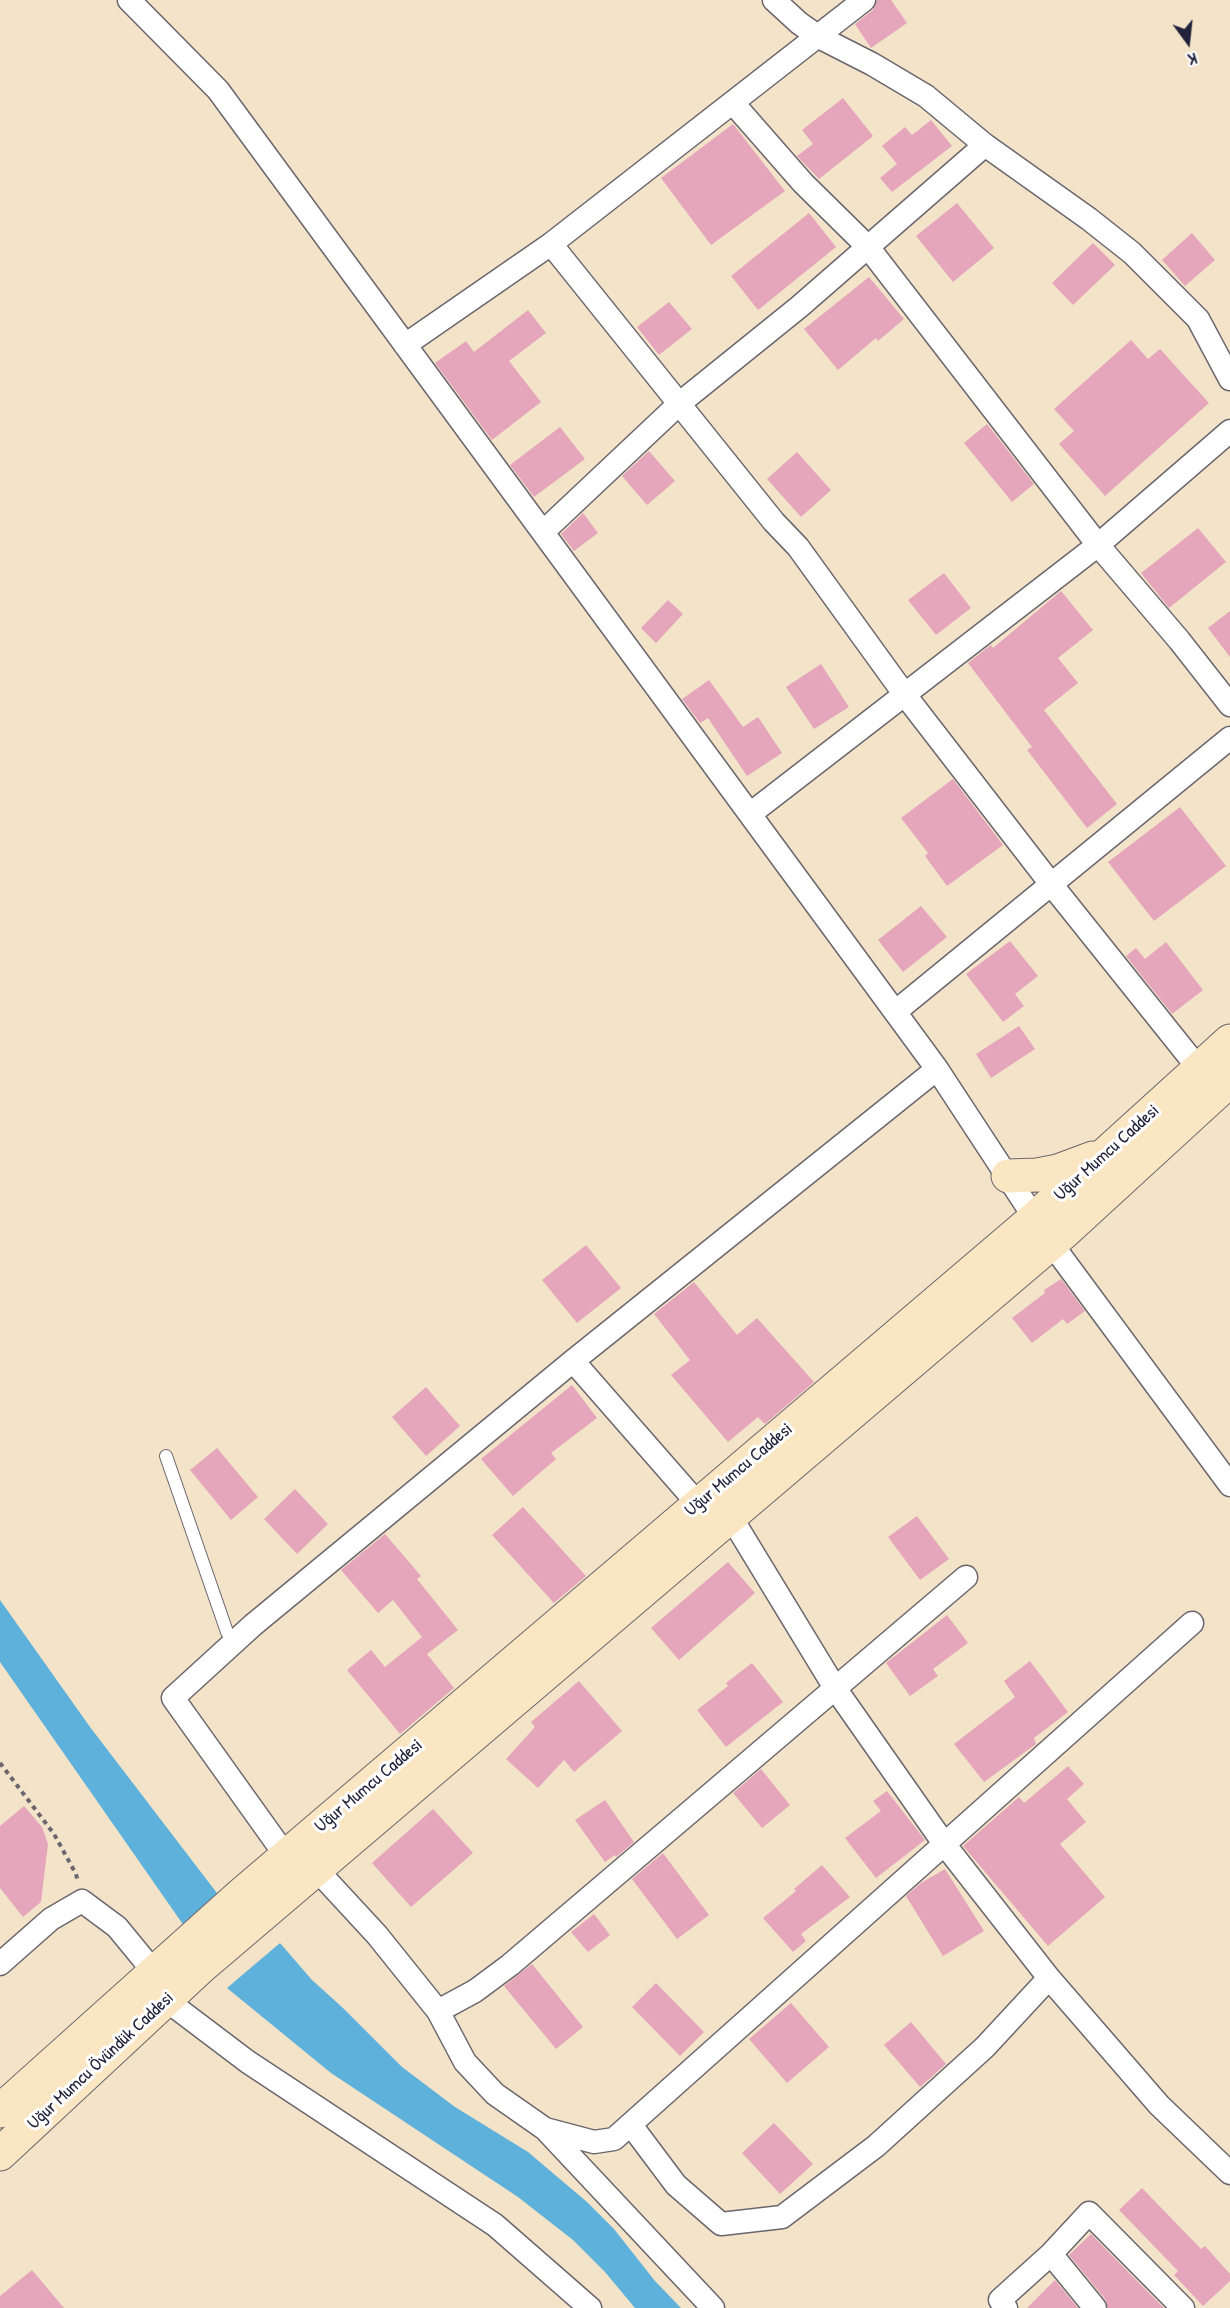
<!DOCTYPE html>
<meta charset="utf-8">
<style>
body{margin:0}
#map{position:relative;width:1230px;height:2308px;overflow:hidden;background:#f3e3c9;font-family:"Patrick Hand",sans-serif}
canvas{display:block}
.north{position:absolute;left:1158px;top:12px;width:60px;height:60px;-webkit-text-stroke:4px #fff;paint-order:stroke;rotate:165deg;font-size:16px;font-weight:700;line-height:24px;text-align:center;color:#22223b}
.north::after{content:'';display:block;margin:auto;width:21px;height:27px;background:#22223b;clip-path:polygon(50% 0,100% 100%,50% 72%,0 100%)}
</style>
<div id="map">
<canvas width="1230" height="2308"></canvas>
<div class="north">K</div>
</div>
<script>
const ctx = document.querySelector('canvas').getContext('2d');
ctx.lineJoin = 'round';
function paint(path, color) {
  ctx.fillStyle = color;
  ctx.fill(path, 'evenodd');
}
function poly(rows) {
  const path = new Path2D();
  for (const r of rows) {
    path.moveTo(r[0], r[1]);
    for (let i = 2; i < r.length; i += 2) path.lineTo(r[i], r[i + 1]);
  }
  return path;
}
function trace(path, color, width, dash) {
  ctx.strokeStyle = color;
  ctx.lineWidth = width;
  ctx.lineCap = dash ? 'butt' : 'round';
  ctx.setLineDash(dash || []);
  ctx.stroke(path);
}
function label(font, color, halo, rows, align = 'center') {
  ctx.font = font + ' "Patrick Hand",sans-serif';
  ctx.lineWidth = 6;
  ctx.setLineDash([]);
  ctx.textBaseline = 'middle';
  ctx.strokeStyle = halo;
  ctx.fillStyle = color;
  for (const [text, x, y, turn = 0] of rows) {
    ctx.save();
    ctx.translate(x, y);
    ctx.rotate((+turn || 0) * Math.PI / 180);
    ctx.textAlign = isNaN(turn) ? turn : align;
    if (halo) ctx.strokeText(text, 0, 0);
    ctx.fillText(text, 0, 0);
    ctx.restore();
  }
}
const water = poly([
 [0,1600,90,1727,223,1901,189,1933,0,1662],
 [280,1943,312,1980,343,2008,402,2067,455,2107,528,2152,587,2202,614,2229,655,2281,681,2308,635,2308,605,2272,573,2240,518,2197,331,2073,227,1988]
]);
const building = poly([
 [877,0,891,0,907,23,871,48,855,24,873,10],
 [843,98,873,136,819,179,797,156,813,144,802,130],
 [931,120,952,146,892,192,880,178,897,164,882,146,905,127,912,135],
 [733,124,785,191,711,245,661,178],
 [957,203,994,248,953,282,916,236],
 [809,213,836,247,758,310,731,276],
 [1192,233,1215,260,1185,286,1162,260],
 [1093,243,1115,265,1073,305,1052,283],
 [869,277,904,319,878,341,876,338,838,370,804,329],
 [669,302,692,329,659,355,637,327],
 [528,310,546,333,509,361,541,402,492,440,435,363,466,341,474,352],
 [1131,340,1148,359,1160,349,1209,403,1105,496,1059,444,1074,431,1054,409],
 [987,424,1034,484,1012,502,964,443],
 [560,427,585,459,534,497,510,465],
 [649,451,675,481,647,505,622,476],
 [797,452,831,490,801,517,767,479],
 [583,513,598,533,574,551,561,534],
 [1198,528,1226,562,1169,608,1141,573],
 [944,573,971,608,936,635,908,600],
 [1061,591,1093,630,1058,658,1078,683,1044,710,1117,804,1087,828,1027,750,1032,747,968,663,991,645,993,648],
 [668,600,683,614,656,643,641,628],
 [1230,611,1230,657,1208,628],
 [821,664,849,707,814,729,786,687],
 [709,680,743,727,758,717,782,753,747,776,708,718,700,723,682,699],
 [953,779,1003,845,947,886,925,856,928,853,901,818],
 [1180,807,1226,866,1154,921,1108,862],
 [921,906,947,937,903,972,878,940],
 [1010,941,1038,976,1015,994,1024,1006,1003,1022,966,974],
 [1166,942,1203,990,1172,1014,1126,956,1136,948,1145,959],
 [1019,1026,1035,1049,991,1078,976,1054],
 [586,1245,621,1288,577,1323,542,1280],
 [1061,1279,1085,1311,1067,1324,1063,1319,1032,1343,1012,1318,1045,1293,1044,1290],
 [694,1282,737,1335,757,1318,814,1382,765,1424,758,1417,728,1442,671,1375,690,1360,654,1314],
 [572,1385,597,1418,551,1453,556,1459,513,1496,481,1459],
 [426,1387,460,1426,426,1456,392,1417],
 [217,1448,258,1497,231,1520,190,1470],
 [295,1489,328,1524,297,1554,264,1519],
 [523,1507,586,1576,554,1603,492,1535],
 [917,1516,949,1559,920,1580,888,1537],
 [385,1534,421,1576,417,1579,458,1630,427,1654,454,1688,400,1734,347,1670,371,1650,385,1667,422,1637,393,1600,378,1613,341,1570],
 [728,1562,755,1593,679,1660,651,1628],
 [947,1615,968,1643,933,1669,938,1676,910,1696,886,1663],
 [1030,1661,1068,1712,1034,1738,1036,1744,984,1782,954,1744,1015,1697,1004,1681],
 [752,1663,783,1702,726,1747,697,1710,728,1686,726,1683],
 [579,1681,622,1731,574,1772,564,1760,538,1788,506,1759,535,1727,531,1722],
 [1068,1766,1084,1784,1067,1799,1086,1822,1060,1844,1105,1897,1048,1946,963,1846,1019,1797,1024,1803],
 [761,1769,790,1805,762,1828,733,1793],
 [887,1791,925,1840,876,1878,845,1838,881,1811,873,1801],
 [605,1800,634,1842,616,1857,615,1855,605,1862,575,1820],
 [24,1806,42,1827,48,1844,41,1902,23,1917,0,1888,0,1826],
 [433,1809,473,1853,411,1907,372,1863],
 [663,1853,709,1915,677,1939,632,1879],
 [822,1865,850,1897,801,1934,806,1941,793,1952,763,1918,796,1891,794,1889],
 [945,1869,984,1931,943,1956,906,1896,921,1883],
 [594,1914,610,1935,588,1952,571,1932],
 [532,1964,583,2027,556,2049,504,1986],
 [656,1983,704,2032,680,2056,632,2007],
 [791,2003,829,2047,787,2083,749,2039],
 [911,2022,946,2064,920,2087,884,2045],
 [774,2123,813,2164,780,2194,742,2153],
 [1142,2188,1201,2249,1205,2246,1230,2274,1230,2281,1203,2306,1174,2275,1178,2271,1119,2210],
 [1091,2234,1135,2279,1164,2308,1108,2308,1105,2299,1069,2255],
 [32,2270,64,2308,0,2308,0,2296],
 [1055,2280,1078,2308,1027,2308]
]);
const path = poly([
 [0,1763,54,1834,76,1874,78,1882]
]);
const lane = poly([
 [166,1456,227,1632,234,1642]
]);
const street = poly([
 [129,0,218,90,937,1069,1051,1243,1230,1485],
 [774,0,799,23,819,37,872,64,926,96,985,145,1089,219,1132,253,1198,319,1230,379],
 [733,103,803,183,868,247,1098,545,1179,640,1230,705],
 [551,244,774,522,798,547,905,695,1051,884,1199,1069],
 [405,345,551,244,864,0],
 [543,532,680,403,799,307,985,145],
 [750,814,1098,545,1230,431],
 [895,1012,1230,738],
 [573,1361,699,1505],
 [731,1517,835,1688,945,1845,1049,1978,1159,2105,1230,2173],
 [286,1856,173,1698,253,1625,573,1361,937,1069],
 [316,1869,377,1935,438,2011,465,2062,495,2094,545,2129,594,2142,614,2139,1192,1623],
 [0,1964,51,1919,82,1901,117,1927,154,1972],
 [166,2000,248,2062,495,2225,590,2308],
 [438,2011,475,1991,510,1965,966,1577],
 [631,2125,676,2185,721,2224,782,2217,876,2146,985,2047,1049,1978],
 [545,2129,713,2308],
 [1051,2254,1095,2308],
 [1006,2308,1000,2300,1051,2254,1089,2213,1183,2308]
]);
const secondary = poly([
 [1008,1176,1037,1175,1058,1171,1093,1158],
 [0,2111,243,1893,1035,1218,1230,1041],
 [0,2154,201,1967,1062,1234,1230,1080]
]);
const streetNames = [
 ["Uğur Mumcu Caddesi",1107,1153,-42],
 ["Uğur Mumcu Caddesi",739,1470,-40],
 ["Uğur Mumcu Caddesi",369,1786,-40],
 ["Uğur Mumcu Övündük Caddesi",101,2061,-43]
];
paint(water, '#5eb1da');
paint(building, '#e5a6bb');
trace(lane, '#6b666d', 14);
trace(street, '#6b666d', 25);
trace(secondary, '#6b666d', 35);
trace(path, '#6b666d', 4, [4.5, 4.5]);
trace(lane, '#fff', 12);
trace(street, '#fff', 22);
trace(secondary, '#fbe6c3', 33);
label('18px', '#22223b', '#fff', streetNames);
</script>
